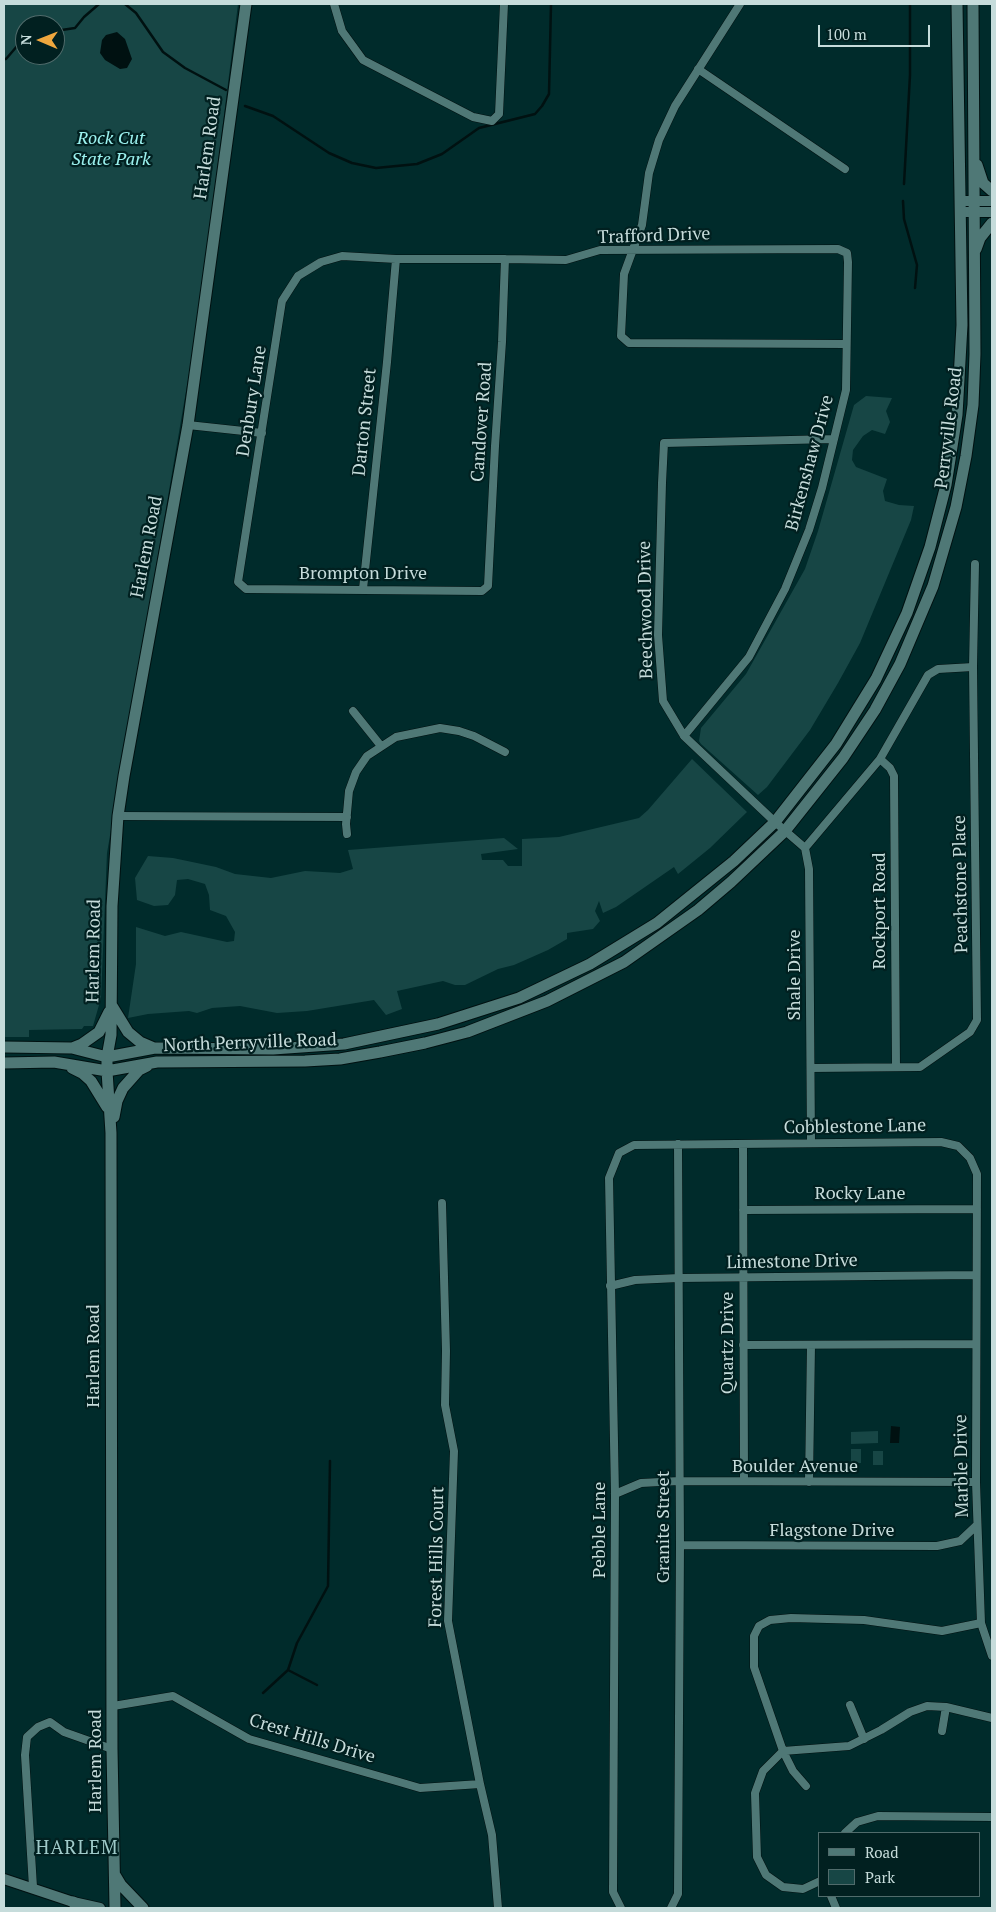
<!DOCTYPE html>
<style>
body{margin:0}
#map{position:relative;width:996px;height:1912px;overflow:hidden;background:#002b2b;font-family:"PT Serif",serif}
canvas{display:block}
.frame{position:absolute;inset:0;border:5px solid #c6dcdb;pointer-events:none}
.legend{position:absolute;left:818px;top:1832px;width:162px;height:65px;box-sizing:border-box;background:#012020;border:1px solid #506b6b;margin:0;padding:6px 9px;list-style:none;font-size:15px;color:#c6dcdb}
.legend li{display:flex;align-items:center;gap:10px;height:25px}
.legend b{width:25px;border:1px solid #506b6b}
.north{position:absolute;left:15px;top:15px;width:50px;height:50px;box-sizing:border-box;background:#012020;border:1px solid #506b6b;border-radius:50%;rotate:271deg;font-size:14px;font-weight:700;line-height:20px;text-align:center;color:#c6dcdb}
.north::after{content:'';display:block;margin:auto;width:18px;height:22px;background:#efa73e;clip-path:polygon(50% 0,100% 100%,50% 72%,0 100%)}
.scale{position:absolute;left:818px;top:25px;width:112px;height:22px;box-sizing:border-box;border:2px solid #c6dcdb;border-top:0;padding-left:6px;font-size:15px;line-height:18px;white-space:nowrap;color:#c6dcdb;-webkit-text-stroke:4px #012020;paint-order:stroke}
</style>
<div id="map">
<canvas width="996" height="1912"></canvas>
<div class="frame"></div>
<ul class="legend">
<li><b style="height:6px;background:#4f7876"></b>Road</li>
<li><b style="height:14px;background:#174645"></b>Park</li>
</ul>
<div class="north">N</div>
<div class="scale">100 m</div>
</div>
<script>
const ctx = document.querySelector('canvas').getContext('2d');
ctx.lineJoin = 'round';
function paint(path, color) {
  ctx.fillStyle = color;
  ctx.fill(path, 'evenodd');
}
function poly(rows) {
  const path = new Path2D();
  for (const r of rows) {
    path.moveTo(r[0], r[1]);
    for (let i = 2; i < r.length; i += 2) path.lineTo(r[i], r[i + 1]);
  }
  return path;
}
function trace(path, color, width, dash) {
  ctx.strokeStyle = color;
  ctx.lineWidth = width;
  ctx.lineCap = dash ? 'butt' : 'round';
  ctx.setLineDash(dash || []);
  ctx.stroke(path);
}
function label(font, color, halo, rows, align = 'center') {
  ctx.font = font + ' "PT Serif",serif';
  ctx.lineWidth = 4.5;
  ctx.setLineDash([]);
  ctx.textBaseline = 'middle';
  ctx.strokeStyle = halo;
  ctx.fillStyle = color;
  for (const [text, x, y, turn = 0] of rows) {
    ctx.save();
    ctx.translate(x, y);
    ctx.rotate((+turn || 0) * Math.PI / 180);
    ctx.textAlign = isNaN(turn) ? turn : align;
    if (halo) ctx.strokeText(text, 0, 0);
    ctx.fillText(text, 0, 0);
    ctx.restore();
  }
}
const green = poly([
 [4,4,238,4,198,321,107,853,101,998,93,1026,84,1026,82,1029,29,1030,29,1037,4,1037],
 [25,25,55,25,55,55,25,55],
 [866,396,892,398,886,411,890,422,885,434,872,430,863,436,853,450,852,460,856,467,887,479,883,491,885,501,899,505,914,506,911,520,860,643,838,683,810,730,767,787,758,795,701,744,699,741,701,728,746,674,805,569,818,531,854,405],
 [692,759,747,812,710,848,678,874,674,867,616,907,603,913,599,901,595,911,600,921,593,929,567,933,567,939,548,950,514,965,498,969,465,985,455,985,443,981,397,991,402,1009,386,1015,374,1000,307,1011,277,1013,240,1006,212,1008,197,1013,189,1011,148,1014,128,1018,136,964,136,927,165,936,181,932,227,942,234,941,235,932,226,916,210,910,209,895,205,884,188,879,177,880,175,895,168,905,154,906,137,900,135,878,148,856,173,858,216,867,235,874,271,878,305,871,340,873,353,869,348,850,504,838,518,849,481,854,482,860,503,860,508,866,522,866,522,839,559,837,639,818,648,810],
 [878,1431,878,1443,851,1444,851,1432],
 [851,1449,861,1449,861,1463,851,1463],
 [873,1451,883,1451,883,1465,873,1465]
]);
const water = poly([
 [117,32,125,39,132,59,127,68,120,69,105,60,100,53,102,40,106,35],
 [891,1426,900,1427,899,1443,890,1443]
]);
const stream = poly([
 [125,4,136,13,163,52,185,68,226,90],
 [55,31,75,28,84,17,99,4],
 [4,59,6,59,18,45,25,42],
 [245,106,273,116,329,153,352,163,376,168,417,164,442,154,479,128,535,114,542,106,549,94,551,4],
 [904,184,910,75,910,4],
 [903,201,904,219,917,265,915,288],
 [288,1670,317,1685],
 [263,1693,288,1670,297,1643,328,1586,330,1461]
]);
const minor = poly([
 [334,4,342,31,363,60,473,117,492,121,499,114,504,4],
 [740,4,675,106,659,140,649,173,642,225,624,274,621,336,629,343,846,344],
 [698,69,845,169],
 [505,259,502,342,495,446,488,586,482,591,246,589,238,582,282,301,298,276,321,262,342,256,396,259,505,259,566,260,600,250,838,249,847,253,848,262,846,390,822,488,809,530,785,589,749,657,684,736],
 [188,425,262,433],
 [363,589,387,362,396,259],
 [353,711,381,746],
 [880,759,890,768,894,776,896,1067],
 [118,816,347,817],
 [347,834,346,824,349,791,356,772,367,756,396,737,440,728,459,731,474,736,505,752],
 [805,848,880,759,928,675,938,669,973,667],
 [811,1068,920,1067,970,1032,977,1020,973,667,975,564],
 [811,1142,809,869,805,848,775,822,684,736,663,701,658,635,662,483,664,443,833,439],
 [743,1144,744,1481],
 [442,1203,446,1351,445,1405,454,1451,448,1621,480,1784,492,1835,498,1908],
 [743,1210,977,1209],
 [610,1286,635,1280,679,1278,976,1275],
 [743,1345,976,1344],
 [809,1482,811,1345],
 [615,1494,641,1483,679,1481,976,1482],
 [680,1545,937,1546,960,1541,977,1525],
 [850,1705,864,1739],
 [113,1706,173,1696,249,1739,396,1781,420,1788,480,1784],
 [942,1731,946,1707],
 [806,1786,793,1771,783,1751,849,1746,881,1730,910,1712,927,1706,946,1707,992,1718],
 [845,1833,857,1822,878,1816,992,1817],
 [820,1881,803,1889,783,1887,766,1875,757,1857,755,1793,763,1771,783,1751,754,1667,754,1636,759,1626,770,1620,791,1618,864,1620,942,1631,981,1623],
 [33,1887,25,1755,27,1737,38,1727,50,1722,64,1732,112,1749],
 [831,1896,836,1908],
 [621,1908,613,1892,615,1494,609,1178,619,1153,634,1145,941,1142,958,1146,970,1158,977,1174,976,1482,981,1623,992,1656],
 [671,1908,678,1894,680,1545,678,1144]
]);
const tertiary = poly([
 [960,201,992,201],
 [960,212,992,212],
 [4,1879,73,1902,100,1908]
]);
const secondary = poly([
 [977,165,983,183,992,191],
 [976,249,980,238,992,223],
 [112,1006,128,1032,140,1042,154,1048],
 [4,1047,72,1048,107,1057,155,1048,273,1049,344,1044,438,1024,519,998,590,964,657,923,734,861,775,822,836,744,876,679,907,613,930,547,946,485,957,415,962,325,957,4],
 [72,1048,82,1044,99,1032,109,1012],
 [4,1063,54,1062,107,1071,157,1062,305,1061,340,1059,380,1052,425,1043,467,1032,547,1001,624,962,698,910,731,882,785,831,843,758,875,710,900,664,933,586,956,507,966,456,973,405,975,354,973,4],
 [72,1068,82,1073,91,1081,107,1107],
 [114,1117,117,1101,123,1088,139,1070,147,1066],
 [115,1875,121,1885,143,1908],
 [73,1902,80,1908],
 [115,1908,112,1749,111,1133,107,1071,107,1057,111,1035,112,906,118,816,124,776,188,425,246,4]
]);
const parkNames = [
 ["Rock Cut",111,139],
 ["State Park",111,160]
];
const streetNames = [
 ["Harlem Road",208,148,-82],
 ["Trafford Drive",654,236,-2],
 ["Denbury Lane",252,401,-81],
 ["Darton Street",365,422,-84],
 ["Candover Road",482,422,-86],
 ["Perryville Road",949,428,-83],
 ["Birkenshaw Drive",810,463,-75],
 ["Harlem Road",147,547,-79],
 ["Brompton Drive",363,574],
 ["Beechwood Drive",646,610,-91],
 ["Peachstone Place",961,884,-91],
 ["Rockport Road",880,911,-90],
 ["Harlem Road",94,951,-89],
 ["Shale Drive",795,975,-90],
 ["North Perryville Road",250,1043,-2],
 ["Cobblestone Lane",855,1127,-1],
 ["Rocky Lane",860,1194],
 ["Limestone Drive",792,1262,-1],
 ["Quartz Drive",728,1343,-90],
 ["Harlem Road",94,1356,-90],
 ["Marble Drive",962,1466,-91],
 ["Boulder Avenue",795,1467],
 ["Granite Street",664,1527,-90],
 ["Pebble Lane",600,1530,-90],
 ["Flagstone Drive",832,1531],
 ["Forest Hills Court",437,1557,-89],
 ["Crest Hills Drive",312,1739,17],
 ["Harlem Road",96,1761,-90]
];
const neighbourhoodNames = [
 ["HARLEM",77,1849]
];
paint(green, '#174645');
paint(water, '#011');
trace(stream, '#011', 2.5);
trace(minor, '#011', 9);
trace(tertiary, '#011', 12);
trace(secondary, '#011', 13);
trace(minor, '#4f7876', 8);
trace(tertiary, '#4f7876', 10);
trace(secondary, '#4f7876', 11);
label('italic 18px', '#9cf2ef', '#012020', parkNames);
label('18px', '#c6dcdb', '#012020', streetNames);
ctx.letterSpacing = '1px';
label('19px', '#9fcac9', '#012020', neighbourhoodNames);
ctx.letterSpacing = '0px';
</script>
